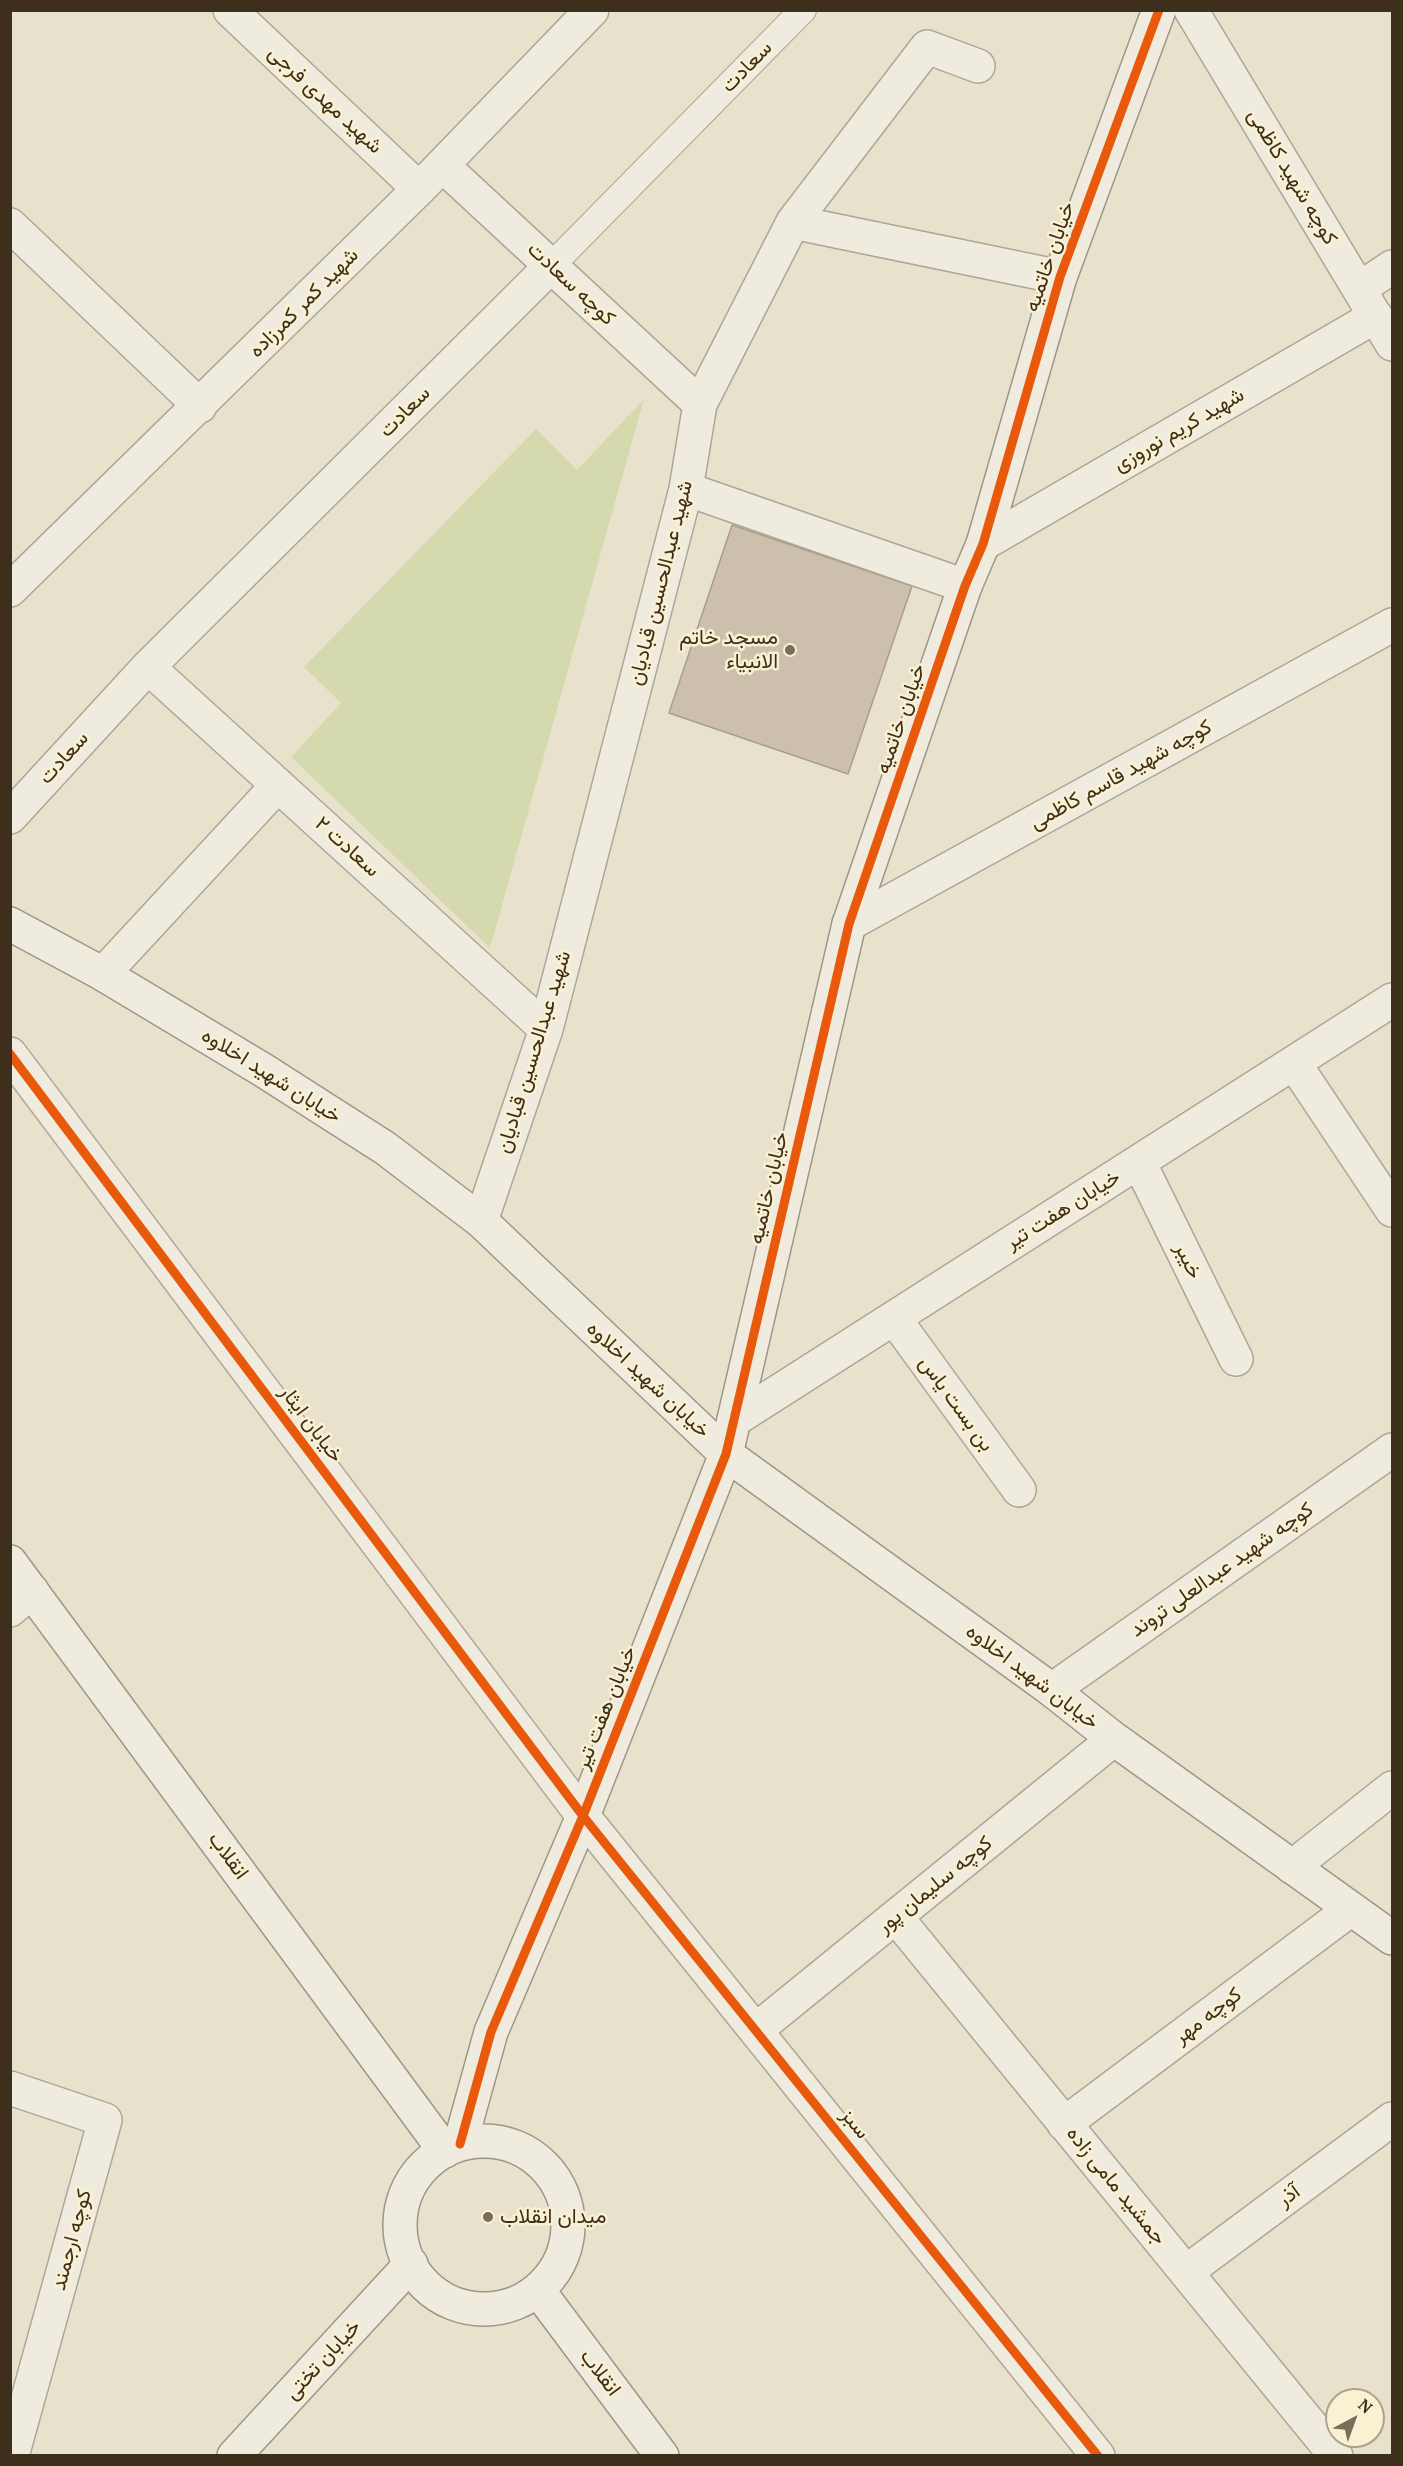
<!DOCTYPE html>
<meta charset="utf-8">
<style>
body{margin:0}
#map{position:relative;width:1403px;height:2466px;overflow:hidden;background:#e8e2cd;font-family:"PT Serif",serif}
canvas{display:block}
.frame{position:absolute;inset:0;border:12px solid #3d2f1c;pointer-events:none}
.north{position:absolute;left:1325px;top:2388px;width:60px;height:60px;box-sizing:border-box;background:#f9f1d2;border:2px solid #aea389;border-radius:50%;rotate:41deg;font-size:16px;font-weight:700;line-height:24px;text-align:center;color:#3d2f1c}
.north::after{content:'';display:block;margin:auto;width:21px;height:27px;background:#796e5a;clip-path:polygon(50% 0,100% 100%,50% 72%,0 100%)}
</style>
<div id="map">
<canvas width="1403" height="2466"></canvas>
<div class="frame"></div>
<div class="north">N</div>
</div>
<script>
const ctx = document.querySelector('canvas').getContext('2d');
ctx.lineJoin = 'round';
function paint(path, color) {
  ctx.fillStyle = color;
  ctx.fill(path, 'evenodd');
}
function poly(rows) {
  const path = new Path2D();
  for (const r of rows) {
    if (r.length === 3) {
      path.moveTo(r[0] + r[2], r[1]);
      path.arc(r[0], r[1], r[2], 0, 2 * Math.PI);
      continue;
    }
    path.moveTo(r[0], r[1]);
    for (let i = 2; i < r.length; i += 2) path.lineTo(r[i], r[i + 1]);
  }
  return path;
}
function trace(path, color, width, dash) {
  ctx.strokeStyle = color;
  ctx.lineWidth = width;
  ctx.lineCap = dash ? 'butt' : 'round';
  ctx.setLineDash(dash || []);
  ctx.stroke(path);
}
function label(font, color, halo, rows, align = 'center') {
  ctx.font = font + ' "PT Serif",Vazirmatn,serif';
  ctx.lineWidth = 5;
  ctx.setLineDash([]);
  ctx.textBaseline = 'middle';
  ctx.strokeStyle = halo;
  ctx.fillStyle = color;
  for (const [text, x, y, turn = 0] of rows) {
    ctx.save();
    ctx.translate(x, y);
    ctx.rotate((+turn || 0) * Math.PI / 180);
    ctx.textAlign = isNaN(turn) ? turn : align;
    if (halo) ctx.strokeText(text, 0, 0);
    ctx.fillText(text, 0, 0);
    ctx.restore();
  }
}
const green = poly([
 [644,399,490,948,291,757,341,703,304,667,536,429,577,470]
]);
const building = poly([
 [732,525,912,586,848,774,669,713,732,525]
]);
const lane = poly([
 [551,266,803,10]
]);
const street = poly([
 [230,10,419,189],
 [1191,10,1392,344],
 [442,165,700,404],
 [793,222,1060,277],
 [10,225,200,406],
 [1359,289,1392,267],
 [686,489,965,586],
 [983,544,1376,316],
 [10,590,419,189,592,10],
 [148,667,546,1029],
 [10,817,148,667,551,266],
 [849,924,1392,625],
 [103,974,278,785],
 [10,1054,583,1816,1098,2456],
 [1294,1063,1392,1210],
 [1139,1162,1236,1359],
 [481,1221,546,1029,686,489,700,404,793,222,927,47,978,66],
 [894,1318,1019,1490],
 [734,1420,1392,1000],
 [10,1610,32,1591],
 [1052,1690,1392,1450],
 [1292,1867,1392,1788],
 [896,1917,1336,2456],
 [756,2030,1114,1739],
 [10,2088,105,2120,12,2456],
 [1064,2124,1351,1909],
 [1186,2272,1392,2119]
]);
const secondary = poly([
 [10,924,103,974,263,1070,385,1148,481,1221,726,1454,1052,1690,1114,1739,1392,1938],
 [10,1562,445,2151],
 [484,2225,84],
 [460,2144,491,2032,583,1816,726,1454,849,924,965,586,983,544,1060,277,1159,10],
 [538,2290,662,2456],
 [234,2456,411,2264]
]);
const cycleway = poly([
 [10,1054,583,1816,1098,2456],
 [460,2144,491,2032,583,1816,726,1454,849,924,965,586,983,544,1060,277,1159,10]
]);
const markers = [
 [790,650,6,"#796e5a"],
 [488,2217,6,"#796e5a"]
];
const streetNames = [
 ["سعادت",747,67,-46],
 ["شهید مهدی فرجی",325,100,43],
 ["کوچه شهید کاظمی",1292,177,59],
 ["خیابان خاتمیه",1050,257,-71],
 ["کوچه سعادت",571,284,43],
 ["شهید کمر کمرزاده",304,303,-45],
 ["سعادت",405,412,-45],
 ["شهید کریم نوروزی",1179,430,-30],
 ["شهید عبدالحسین قبادیان",661,583,-76],
 ["خیابان خاتمیه",901,719,-71],
 ["سعادت",64,758,-48],
 ["کوچه شهید قاسم کاظمی",1121,775,-29],
 ["سعادت ۲",347,847,42],
 ["شهید عبدالحسین قبادیان",534,1052,-73],
 ["خیابان شهید اخلاوه",271,1076,32],
 ["خیابان خاتمیه",769,1188,-77],
 ["خیابان هفت تیر",1063,1210,-32],
 ["خیبر",1188,1261,64],
 ["خیابان شهید اخلاوه",648,1380,43],
 ["بن بست یاس",956,1404,54],
 ["خیابان ایثار",311,1424,53],
 ["کوچه شهید عبدالعلی تروند",1222,1570,-35],
 ["خیابان شهید اخلاوه",1032,1677,37],
 ["خیابان هفت تیر",606,1708,-68],
 ["انقلاب",228,1856,54],
 ["کوچه سلیمان پور",935,1885,-39],
 ["کوچه مهر",1208,2016,-37],
 ["سبز",855,2124,51],
 ["جمشید مامی زاده",1116,2186,51],
 ["آذر",1289,2196,-36],
 ["کوچه ارجمند",72,2240,-75],
 ["خیابان تختی",323,2360,-47],
 ["انقلاب",600,2373,53]
];
const poiNames = [
 ["مسجد خاتم",778,638],
 ["الانبیاء",778,662],
 ["میدان انقلاب",500,2217,"left"]
];
paint(green, '#d5daae');
paint(building, '#ccc0ad');
trace(building, '#a99d8c', 1.5);
trace(lane, '#ada696', 28);
trace(street, '#ada696', 36);
trace(secondary, '#9d9686', 36);
trace(lane, '#efebdf', 26);
trace(street, '#efebdf', 33);
trace(secondary, '#efebdf', 33);
trace(cycleway, '#e8590c', 9);
for (const [x, y, r, color] of markers) {
  const dot = new Path2D();
  dot.arc(x, y, r, 0, 2 * Math.PI);
  ctx.fillStyle = color;
  ctx.fill(dot);
  trace(dot, '#f9f1d2', 2);
}
label('21px', '#3d2f1c', '#f9f1d2', streetNames);
label('21px', '#3d2f1c', '#f9f1d2', poiNames, 'right');
</script>
